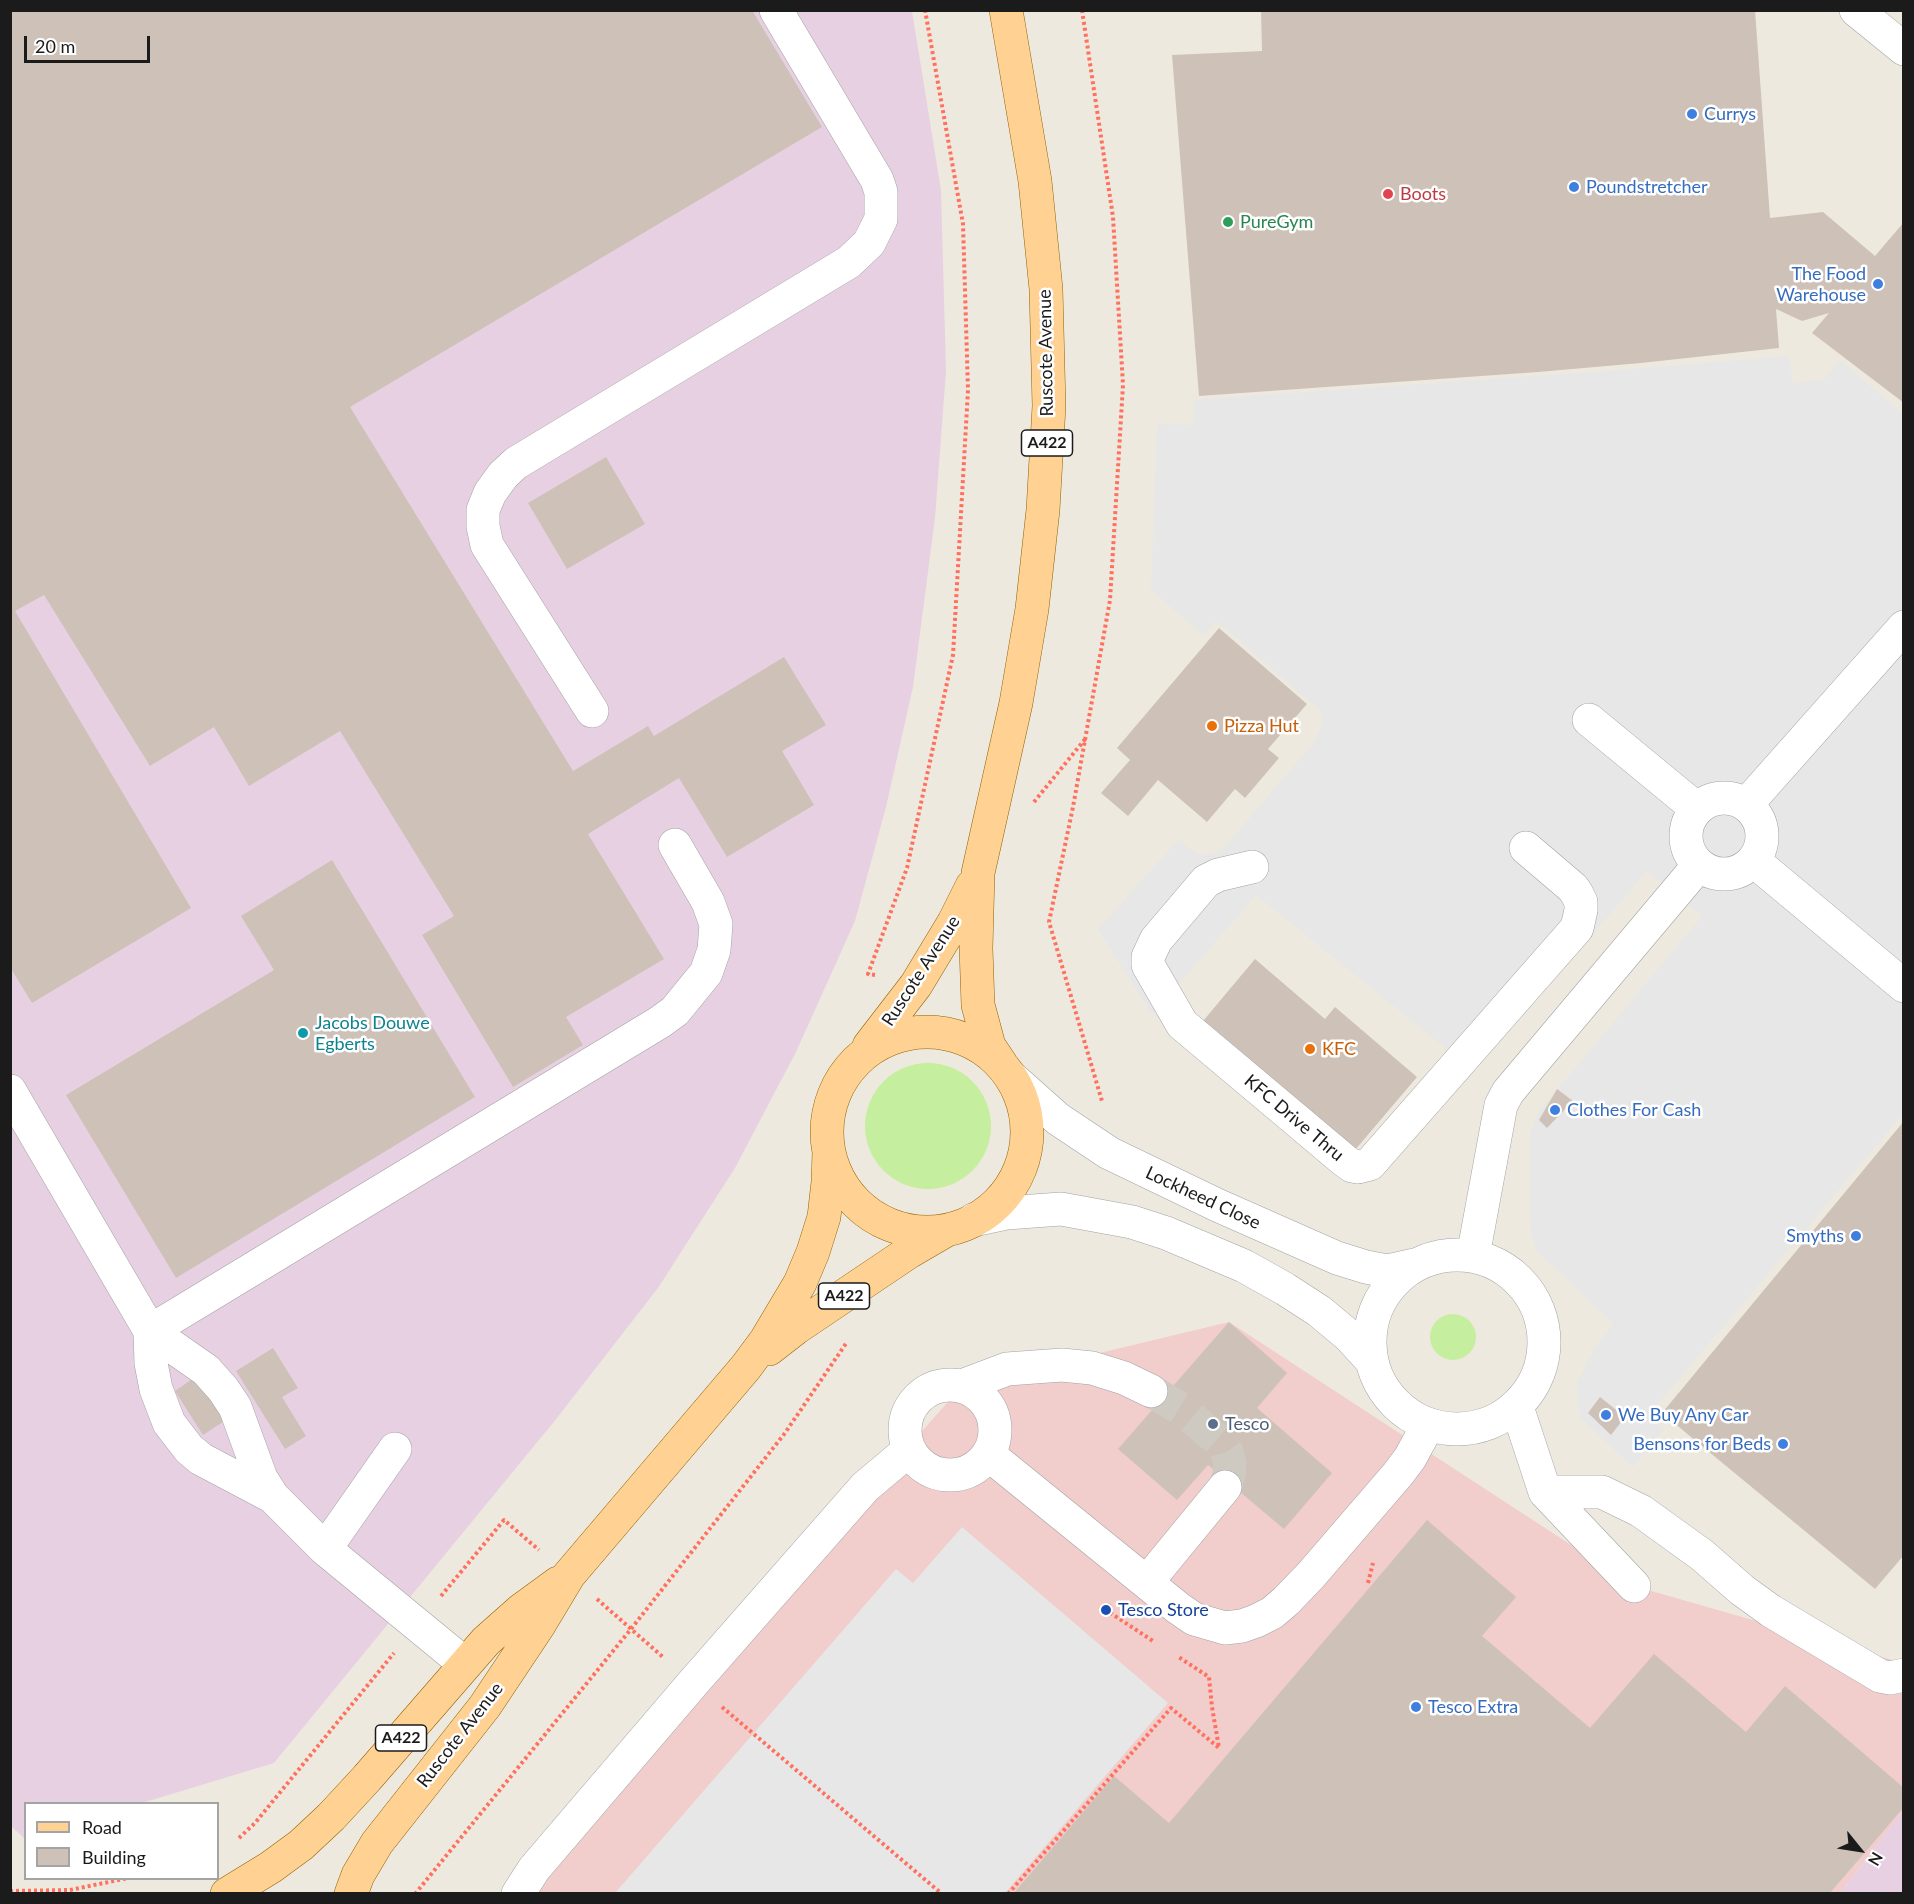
<!DOCTYPE html>
<style>
body{margin:0}
#map{position:relative;width:1914px;height:1904px;overflow:hidden;background:#eee9df;font-family:Lato,sans-serif}
canvas{display:block}
.frame{position:absolute;inset:0;border:12px solid #1b1b1b;pointer-events:none}
.legend{position:absolute;left:24px;top:1802px;width:195px;height:78px;box-sizing:border-box;background:#fff;border:2px solid #a4a4a4;margin:0;padding:8px 10px;list-style:none;font-size:18px;color:#1b1b1b}
.legend li{display:flex;align-items:center;gap:12px;height:30px}
.legend b{width:30px;border:2px solid #a4a4a4}
.north{position:absolute;left:1830px;top:1820px;width:60px;height:60px;-webkit-text-stroke:4px #fff;paint-order:stroke;rotate:120deg;font-size:16px;font-weight:700;line-height:24px;text-align:center;color:#1b1b1b}
.north::after{content:'';display:block;margin:auto;width:21px;height:27px;background:#1b1b1b;clip-path:polygon(50% 0,100% 100%,50% 72%,0 100%)}
.scale{position:absolute;left:24px;top:36px;width:126px;height:27px;box-sizing:border-box;border:3px solid #1b1b1b;border-top:0;padding-left:8px;font-size:18px;line-height:21px;white-space:nowrap;color:#1b1b1b;-webkit-text-stroke:4px #fff;paint-order:stroke}
</style>
<div id="map">
<canvas width="1914" height="1904"></canvas>
<div class="frame"></div>
<ul class="legend">
<li><b style="height:8px;background:#ffd192"></b>Road</li>
<li><b style="height:16px;background:#cec2b8"></b>Building</li>
</ul>
<div class="north">N</div>
<div class="scale">20 m</div>
</div>
<script>
const ctx = document.querySelector('canvas').getContext('2d');
ctx.lineJoin = 'round';
function paint(path, color) {
  ctx.fillStyle = color;
  ctx.fill(path, 'evenodd');
}
function poly(rows) {
  const path = new Path2D();
  for (const r of rows) {
    if (r.length === 3) {
      path.moveTo(r[0] + r[2], r[1]);
      path.arc(r[0], r[1], r[2], 0, 2 * Math.PI);
      continue;
    }
    path.moveTo(r[0], r[1]);
    for (let i = 2; i < r.length; i += 2) path.lineTo(r[i], r[i + 1]);
  }
  return path;
}
function trace(path, color, width, dash) {
  ctx.strokeStyle = color;
  ctx.lineWidth = width;
  ctx.lineCap = dash ? 'butt' : 'round';
  ctx.setLineDash(dash || []);
  ctx.stroke(path);
}
function label(font, color, halo, rows, align = 'center') {
  ctx.font = font + ' Lato,sans-serif';
  ctx.lineWidth = 5;
  ctx.setLineDash([]);
  ctx.textBaseline = 'middle';
  ctx.strokeStyle = halo;
  ctx.fillStyle = color;
  for (const [text, x, y, turn = 0] of rows) {
    ctx.save();
    ctx.translate(x, y);
    ctx.rotate((+turn || 0) * Math.PI / 180);
    ctx.textAlign = isNaN(turn) ? turn : align;
    if (halo) ctx.strokeText(text, 0, 0);
    ctx.fillText(text, 0, 0);
    ctx.restore();
  }
}
const commercial = poly([
 [1229,1322,1634,1586,1903,1663,1903,1811,1840,1893,532,1894,534,1869,962,1386]
]);
const industrial = poly([
 [11,11,912,11,941,190,946,371,935,518,913,687,886,807,855,921,796,1052,735,1168,658,1288,557,1418,274,1763,142,1803,26,1804,25,1839,11,1826],
 [1903,1811,1903,1893,1840,1893]
]);
const grass = poly([
 [928,1126,63],
 [1453,1337,23]
]);
const parking = poly([
 [1789,356,1793,384,1824,379,1840,360,1903,414,1903,1114,1656,1406,1650,1415,1664,1429,1633,1467,1581,1419,1577,1401,1577,1383,1595,1348,1613,1323,1537,1251,1532,1237,1530,1218,1530,1135,1538,1113,1702,916,1647,871,1474,1071,1256,895,1152,1015,1098,929,1178,840,1197,853,1206,855,1215,854,1223,849,1315,741,1322,725,1322,716,1319,709,1216,621,1203,635,1151,590,1157,424,1194,425,1193,400,1620,370],
 [962,1527,1168,1703,1005,1893,615,1893,896,1569,913,1583]
]);
const building = poly([
 [10,10,752,10,822,127,350,407,573,771,648,726,654,736,784,657,826,725,782,751,814,805,727,857,679,778,588,834,664,959,566,1017,583,1045,513,1087,422,935,454,916,340,731,249,786,214,727,150,766,44,595,15,611,191,908,32,1003,10,967],
 [1261,10,1755,10,1770,218,1823,212,1875,256,1904,222,1904,403,1812,333,1829,313,1802,321,1776,309,1779,348,1641,363,1538,372,1199,396,1172,55,1262,51],
 [606,457,645,524,567,569,528,503],
 [1219,628,1307,704,1268,749,1279,758,1245,798,1235,789,1207,822,1158,780,1128,816,1101,793,1130,760,1117,748],
 [332,860,475,1097,176,1278,66,1095,274,970,241,916],
 [1255,959,1325,1019,1335,1007,1417,1077,1355,1150,1203,1021],
 [1557,1089,1573,1101,1547,1128,1539,1120],
 [1904,1121,1904,1555,1875,1589,1662,1413],
 [1229,1322,1287,1373,1257,1408,1332,1473,1284,1529,1208,1465,1177,1500,1118,1449],
 [273,1348,298,1388,282,1397,306,1436,285,1449,236,1371],
 [198,1375,226,1420,203,1435,175,1391],
 [1600,1397,1625,1417,1611,1435,1588,1413],
 [1427,1520,1516,1597,1482,1636,1590,1728,1654,1654,1746,1732,1785,1686,1904,1788,1904,1807,1829,1894,1013,1894,1114,1776,1169,1823]
]);
const minorTunnel = poly([
 [1151,1391,1180,1408,1219,1441,1227,1452,1230,1463,1229,1475,1225,1487]
]);
const path = poly([
 [1082,10,1113,217,1123,385,1110,600,1073,807,1049,922,1102,1101],
 [1034,802,1086,738],
 [875,975,868,974,907,868,953,655,968,390,963,224,925,10],
 [1368,1583,1373,1563],
 [441,1596,504,1520,539,1550],
 [597,1599,664,1658],
 [1110,1604,1106,1610,1153,1641],
 [722,1707,942,1894],
 [239,1838,255,1823,394,1653],
 [10,1891,70,1890,128,1878],
 [415,1894,631,1629,785,1433,847,1342],
 [1008,1894,1171,1708,1219,1748,1212,1707,1209,1677,1177,1656]
]);
const minor = poly([
 [1856,10,1904,49],
 [592,711,487,545,483,526,483,510,490,493,503,475,516,463,849,262,869,243,881,219,881,192,877,180,776,10],
 [1589,720,1697,809],
 [1724,836,38],
 [1746,805,1904,627],
 [1754,861,1904,986],
 [1252,867,1218,875,1206,881,1156,940,1148,957,1148,965,1182,1024,1345,1161,1352,1166,1358,1167,1370,1164,1376,1157,1577,928,1581,910,1581,902,1577,894,1573,888,1526,848],
 [1012,1078,1058,1119,1109,1153,1217,1205,1337,1258,1366,1267,1387,1271,1414,1265],
 [10,1091,150,1331,206,1370,223,1389,235,1407,261,1478,273,1497,325,1549,465,1664],
 [973,1220,1006,1213,1061,1209,1132,1222,1166,1233,1244,1266,1285,1289,1319,1311,1349,1336,1371,1360],
 [1457,1342,87],
 [1473,1256,1501,1105,1508,1092,1699,865],
 [150,1331,660,1022,675,1011,706,973,714,950,716,924,708,902,675,845],
 [150,1331,151,1363,156,1389,169,1423,189,1449,201,1459,273,1497],
 [950,1430,45],
 [962,1386,1007,1369,1062,1365,1092,1368,1124,1378,1151,1391],
 [1517,1407,1545,1492,1634,1586],
 [988,1454,1178,1608,1194,1619,1225,1628,1242,1626,1256,1621,1272,1613,1286,1601,1311,1575,1398,1474,1410,1458,1428,1425],
 [1545,1492,1602,1492,1641,1511,1702,1555,1742,1590,1771,1611,1880,1676,1890,1678,1904,1675],
 [325,1549,395,1449],
 [1147,1582,1225,1487],
 [518,1894,534,1869,693,1683,865,1487,909,1450]
]);
const major = poly([
 [927,1132,100],
 [869,1046,916,985,954,922,972,886],
 [1001,1064,989,1046,978,1005,976,948,978,873,1016,703,1032,609,1043,510,1049,406,1046,289,1035,181,1006,10],
 [769,1349,796,1328,909,1252,945,1231],
 [227,1894,271,1867,301,1845,331,1817,367,1778,486,1641,521,1610,558,1583],
 [351,1894,358,1875,377,1843,485,1706,539,1625,569,1575,746,1367,766,1340,800,1283,813,1252,824,1217,828,1182,829,1152]
]);
const markers = [
 [1692,114,6,"#3f7fe0"],
 [1574,187,6,"#3f7fe0"],
 [1388,194,6,"#e0444e"],
 [1228,222,6,"#2e9e5b"],
 [1878,284,6,"#3f7fe0"],
 [1212,726,6,"#e8710a"],
 [303,1033,6,"#0f9aa8"],
 [1310,1049,6,"#e8710a"],
 [1555,1110,6,"#3f7fe0"],
 [1856,1236,6,"#3f7fe0"],
 [1606,1415,6,"#3f7fe0"],
 [1213,1424,6,"#5c6f8a"],
 [1783,1444,6,"#3f7fe0"],
 [1106,1610,6,"#1a4fb4"],
 [1416,1707,6,"#3f7fe0"]
];
const shields = [
 [1047,443,51],
 [844,1296,51],
 [401,1738,51]
];
const shieldNames = [
 ["A422",1047,443],
 ["A422",844,1296],
 ["A422",401,1738]
];
const shopNames = [
 ["Currys",1704,114],
 ["Poundstretcher",1586,187],
 ["The Food",1866,274,"right"],
 ["Warehouse",1866,295,"right"],
 ["Clothes For Cash",1567,1110],
 ["Smyths",1844,1236,"right"],
 ["We Buy Any Car",1618,1415],
 ["Bensons for Beds",1771,1444,"right"],
 ["Tesco Extra",1428,1707]
];
const healthNames = [
 ["Boots",1400,194]
];
const leisureNames = [
 ["PureGym",1240,222]
];
const streetNames = [
 ["Ruscote Avenue",1046,353,-91],
 ["Ruscote Avenue",921,971,-57],
 ["KFC Drive Thru",1294,1118,40],
 ["Lockheed Close",1203,1198,25],
 ["Ruscote Avenue",460,1735,-52]
];
const foodNames = [
 ["Pizza Hut",1224,726],
 ["KFC",1322,1049]
];
const cultureNames = [
 ["Jacobs Douwe",315,1023],
 ["Egberts",315,1044]
];
const serviceNames = [
 ["Tesco",1225,1424]
];
const transitNames = [
 ["Tesco Store",1118,1610]
];
paint(commercial, '#f1cdcb');
paint(industrial, '#e8d0e3');
paint(grass, '#c5ee9e');
paint(parking, '#e7e7e7');
paint(building, '#cec2b8');
trace(minorTunnel, '#cecac2', 33, [33, 16]);
trace(minor, '#a2a2a2', 34);
trace(major, '#916300', 34);
trace(path, '#ff715e', 4, [3, 3]);
trace(minor, '#fff', 33);
trace(major, '#ffd192', 33);
for (const [x, y, r, color] of markers) {
  const dot = new Path2D();
  dot.arc(x, y, r, 0, 2 * Math.PI);
  ctx.fillStyle = color;
  ctx.fill(dot);
  trace(dot, '#fff', 2);
}
for (const [x, y, w] of shields) {
  const box = new Path2D();
  box.roundRect(x - w / 2, y - 13, w, 26, 4.5);
  ctx.fillStyle = '#fff';
  ctx.fill(box);
  trace(box, '#1b1b1b', 1.5);
}
label('bold 16px', '#1b1b1b', null, shieldNames);
label('18px', '#366cbe', '#fff', shopNames, 'left');
label('18px', '#be3a42', '#fff', healthNames, 'left');
label('18px', '#27864d', '#fff', leisureNames, 'left');
label('18px', '#1b1b1b', '#fff', streetNames);
label('18px', '#c56008', '#fff', foodNames, 'left');
label('18px', '#0d838f', '#fff', cultureNames, 'left');
label('18px', '#4e5e75', '#fff', serviceNames, 'left');
label('18px', '#164399', '#fff', transitNames, 'left');
</script>
